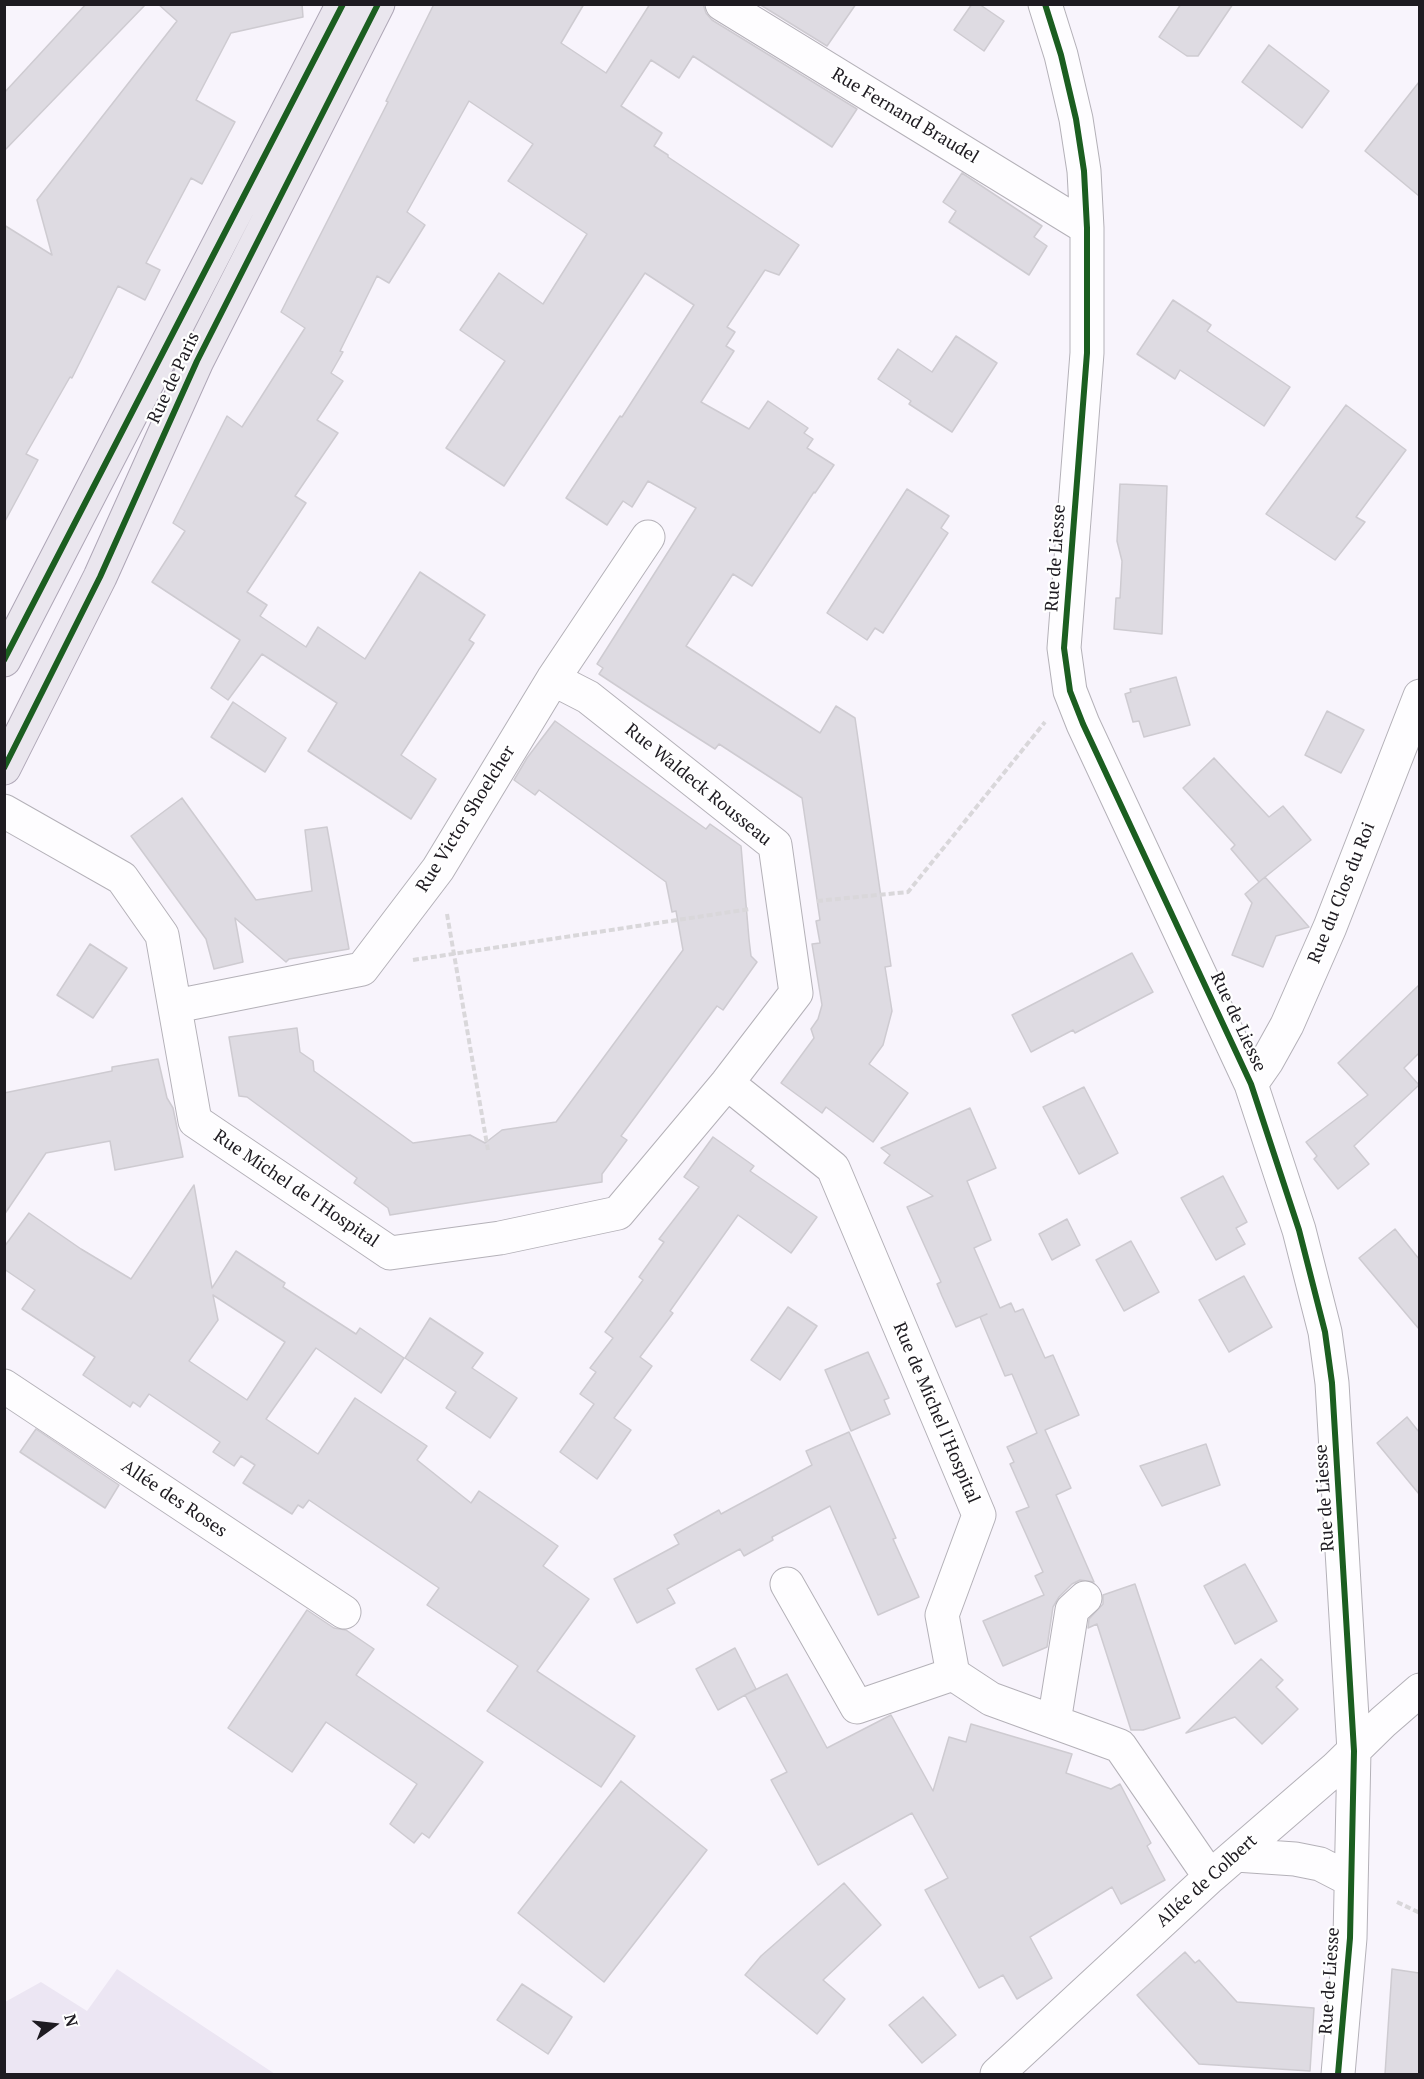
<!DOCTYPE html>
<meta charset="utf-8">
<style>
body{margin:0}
#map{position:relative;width:1424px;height:2079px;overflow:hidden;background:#f8f4fc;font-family:"PT Serif",serif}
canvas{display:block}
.frame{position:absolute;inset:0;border:6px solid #1e1b21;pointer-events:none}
.north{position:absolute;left:24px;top:1995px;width:60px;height:60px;-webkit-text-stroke:4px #fff;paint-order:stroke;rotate:75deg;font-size:16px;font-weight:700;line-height:24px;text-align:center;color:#1e1b21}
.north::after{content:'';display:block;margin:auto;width:21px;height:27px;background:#1e1b21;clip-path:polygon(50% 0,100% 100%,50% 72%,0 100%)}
</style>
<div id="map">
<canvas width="1424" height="2079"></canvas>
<div class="frame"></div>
<div class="north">N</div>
</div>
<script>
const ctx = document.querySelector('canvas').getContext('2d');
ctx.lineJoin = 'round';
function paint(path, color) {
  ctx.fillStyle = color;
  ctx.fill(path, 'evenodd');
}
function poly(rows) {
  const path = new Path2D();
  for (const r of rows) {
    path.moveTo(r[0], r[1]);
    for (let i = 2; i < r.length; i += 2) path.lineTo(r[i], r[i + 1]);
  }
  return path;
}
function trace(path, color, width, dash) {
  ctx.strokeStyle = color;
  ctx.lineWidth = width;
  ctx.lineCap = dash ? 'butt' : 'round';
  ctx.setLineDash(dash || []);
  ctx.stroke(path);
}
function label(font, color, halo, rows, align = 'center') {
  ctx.font = font + ' "PT Serif",serif';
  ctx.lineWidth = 4.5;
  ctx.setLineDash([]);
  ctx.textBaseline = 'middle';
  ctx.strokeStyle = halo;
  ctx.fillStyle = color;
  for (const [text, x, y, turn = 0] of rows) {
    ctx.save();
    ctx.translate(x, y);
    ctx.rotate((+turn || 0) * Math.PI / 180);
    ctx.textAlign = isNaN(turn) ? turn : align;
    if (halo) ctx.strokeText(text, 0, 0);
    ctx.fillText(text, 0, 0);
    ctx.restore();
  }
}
const built = poly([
 [117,1969,275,2074,5,2074,5,2002,41,1982,87,2011]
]);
const building = poly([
 [86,4,146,4,4,151,4,93,86,4],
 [158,4,302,4,303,17,231,33,196,100,235,122,202,184,191,178,146,263,160,270,145,300,118,286,72,378,70,377,26,454,38,460,4,523,4,225,52,255,37,200,177,21,158,4],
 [434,4,584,4,561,43,606,73,650,4,703,4,706,13,712,20,857,109,832,147,693,56,679,78,651,60,621,106,662,133,654,146,668,155,668,157,799,245,779,275,765,270,727,327,735,332,726,346,734,351,701,402,749,429,768,401,808,428,804,433,813,439,807,448,834,465,815,493,814,492,752,586,733,574,686,646,820,733,836,706,855,718,891,966,885,967,892,1011,883,1045,869,1064,908,1093,873,1142,826,1107,822,1113,781,1083,814,1038,811,1029,818,1019,822,1005,812,944,820,943,816,921,820,920,802,798,719,744,715,749,646,705,599,674,603,668,597,664,696,508,648,481,632,507,623,501,607,525,566,498,620,416,622,417,694,305,645,273,504,486,446,448,505,361,460,330,499,273,543,304,587,234,508,181,533,144,469,101,407,212,425,225,389,283,377,276,340,351,343,352,331,373,343,381,317,420,338,433,295,496,306,503,247,592,267,605,260,616,306,647,318,627,365,659,420,572,485,615,469,640,474,643,401,755,436,779,411,819,308,751,337,703,262,654,228,700,211,688,240,640,152,582,185,531,173,523,227,416,242,427,305,328,281,312,388,102,386,101,434,4],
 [759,4,856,4,827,46,759,4],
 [972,4,979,4,1004,21,984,51,954,30,972,4],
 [1181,4,1233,4,1198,56,1187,56,1159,37,1181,4],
 [1269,45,1329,91,1302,128,1242,82,1269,45],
 [1419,82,1419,196,1365,151,1419,82],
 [962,173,1042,226,1034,237,1047,246,1029,275,949,222,956,211,943,202,962,173],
 [1173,300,1211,325,1207,331,1290,387,1264,426,1180,370,1175,379,1137,354,1173,300],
 [956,336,997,363,952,432,909,404,911,401,878,379,898,349,932,372,956,336],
 [1346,405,1406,450,1356,517,1365,522,1335,560,1266,514,1346,405],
 [1120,484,1167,486,1162,634,1114,629,1116,598,1120,598,1122,561,1117,541,1120,484],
 [907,489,949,516,941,528,948,533,883,633,875,628,867,640,827,613,907,489],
 [1176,677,1190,725,1144,737,1139,721,1133,722,1125,694,1131,692,1130,689,1176,677],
 [233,702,286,738,265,772,211,737,233,702],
 [1327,711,1364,730,1341,773,1305,755,1327,711],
 [555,721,706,829,710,824,741,846,749,939,751,956,757,962,723,1010,717,1006,621,1136,627,1140,602,1174,602,1182,390,1215,388,1208,354,1183,357,1178,247,1097,239,1096,229,1037,297,1028,300,1052,313,1061,314,1071,413,1143,470,1135,485,1143,502,1130,556,1122,683,950,676,911,672,912,666,882,539,790,535,795,514,780,527,758,555,721],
 [1214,758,1269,817,1283,806,1311,840,1259,882,1231,849,1235,845,1183,788,1214,758],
 [182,798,256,900,312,891,305,830,327,827,349,949,289,959,286,962,235,918,243,962,214,969,206,939,131,836,182,798],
 [1265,877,1309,927,1276,936,1263,967,1232,955,1252,903,1245,894,1265,877],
 [90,944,127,968,93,1018,57,995,90,944],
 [1132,953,1153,992,1075,1033,1073,1030,1031,1052,1012,1015,1132,953],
 [1419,985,1419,1053,1404,1068,1419,1085,1354,1146,1369,1164,1338,1189,1314,1159,1317,1156,1306,1142,1368,1095,1338,1063,1419,985],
 [158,1059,167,1098,173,1108,183,1157,115,1170,110,1141,46,1153,4,1215,4,1093,112,1071,112,1067,158,1059],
 [1084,1087,1118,1153,1079,1174,1043,1107,1084,1087],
 [970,1108,996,1168,967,1181,991,1240,974,1248,1000,1308,1011,1303,1015,1312,1023,1309,1045,1358,1053,1355,1079,1415,1045,1430,1071,1488,1056,1495,1094,1582,1080,1580,1072,1584,1059,1597,1053,1607,1047,1647,1003,1666,983,1621,1044,1595,1035,1576,1043,1572,1016,1512,1029,1507,1010,1464,1014,1462,1007,1447,1037,1433,1012,1374,1005,1376,980,1317,987,1314,956,1327,942,1296,937,1284,941,1282,907,1207,933,1196,884,1163,890,1155,881,1148,970,1108],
 [713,1137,754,1166,750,1171,817,1217,791,1253,738,1215,670,1311,673,1313,640,1357,652,1366,614,1418,631,1430,597,1479,560,1452,594,1404,580,1394,596,1372,590,1368,613,1338,605,1332,643,1280,639,1277,664,1242,659,1239,699,1187,684,1177,713,1137],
 [1223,1176,1247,1222,1236,1228,1245,1244,1216,1260,1181,1198,1223,1176],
 [194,1185,212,1288,236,1251,285,1283,283,1287,356,1334,360,1328,404,1358,381,1393,316,1348,266,1419,318,1454,355,1398,427,1446,417,1460,471,1503,479,1491,558,1546,543,1566,589,1599,537,1671,635,1736,601,1787,487,1711,518,1666,427,1605,439,1588,309,1500,303,1508,298,1505,292,1514,243,1483,255,1465,241,1456,234,1466,213,1452,220,1442,149,1394,140,1407,133,1402,130,1407,83,1375,95,1357,22,1309,35,1290,4,1269,4,1247,29,1213,81,1249,131,1279,194,1185],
 [213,1295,285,1342,247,1400,189,1361,218,1320,213,1295],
 [1067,1219,1080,1245,1052,1260,1039,1234,1067,1219],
 [1395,1229,1419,1259,1419,1329,1359,1258,1395,1229],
 [1131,1241,1159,1292,1124,1311,1096,1260,1131,1241],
 [1244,1276,1272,1327,1229,1352,1199,1300,1244,1276],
 [788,1307,817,1326,780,1380,751,1360,788,1307],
 [430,1318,483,1353,472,1368,517,1398,490,1438,446,1408,456,1392,405,1358,430,1318],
 [868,1352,889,1398,884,1400,890,1414,851,1431,825,1370,868,1352],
 [1407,1417,1419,1432,1419,1494,1377,1443,1407,1417],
 [36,1429,119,1485,105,1508,20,1452,36,1429],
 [849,1432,896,1538,893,1539,919,1597,878,1615,830,1506,772,1537,773,1540,744,1556,740,1549,667,1589,675,1603,637,1623,614,1579,679,1544,674,1535,719,1510,721,1514,812,1465,806,1451,849,1432],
 [1206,1444,1220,1485,1162,1506,1140,1466,1206,1444],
 [1245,1564,1277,1621,1235,1644,1204,1586,1245,1564],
 [1135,1584,1180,1718,1143,1730,1131,1730,1097,1624,1088,1628,1089,1619,1103,1604,1103,1595,1135,1584],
 [307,1610,334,1628,346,1630,374,1649,356,1675,483,1762,429,1838,422,1833,414,1843,390,1824,417,1784,326,1722,292,1772,228,1728,307,1610],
 [735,1648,756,1689,718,1710,696,1669,735,1648],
 [1261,1659,1283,1680,1276,1687,1298,1709,1262,1744,1235,1717,1186,1733,1261,1659],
 [787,1674,827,1748,891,1715,933,1791,949,1737,966,1742,971,1724,1072,1754,1066,1773,1111,1789,1120,1784,1151,1843,1147,1846,1165,1880,1121,1904,1112,1887,1030,1937,1052,1978,1017,1999,1003,1975,979,1988,925,1890,948,1878,912,1813,818,1865,771,1780,787,1772,745,1695,787,1674],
 [621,1781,707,1850,604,1982,518,1913,621,1781],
 [844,1883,881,1925,823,1980,845,1999,817,2034,745,1975,761,1956,844,1883],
 [1185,1952,1195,1963,1199,1960,1237,2002,1314,2008,1310,2071,1199,2064,1137,1995,1185,1952],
 [1392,1969,1419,1973,1419,2074,1385,2074,1392,1969],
 [522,1984,572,2017,548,2054,497,2020,522,1984],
 [923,1997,956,2035,922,2063,889,2025,923,1997]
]);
const path = poly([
 [817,901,908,892,1045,722],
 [447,914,488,1150],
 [413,960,750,909],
 [1397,1902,1420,1913]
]);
const minor = poly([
 [722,4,1087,228],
 [1045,4,1061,55,1076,119,1084,171,1087,228,1087,353,1064,648,1070,691,1083,724,1251,1084,1299,1230,1325,1332,1332,1383,1354,1751,1350,1938,1338,2074],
 [4,811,122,878,162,935,195,1121,390,1253,500,1238,618,1213,727,1083,796,993,775,845,588,697,553,679],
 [176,1006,362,969,438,869,553,679,648,537],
 [727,1083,833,1168,979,1515,942,1615,953,1674,991,1699,1120,1746,1210,1877],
 [1251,1084,1267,1061,1287,1025,1330,927,1420,696],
 [4,1386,344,1612],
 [787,1584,857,1707,953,1674],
 [1054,1722,1072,1610,1085,1598],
 [1236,1855,1295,1859,1320,1864,1351,1880],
 [997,2074,1210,1877,1336,1768,1383,1722,1420,1690]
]);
const primary = poly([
 [4,660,343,4],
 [4,768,100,577,197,361,378,4]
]);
const cycleway = poly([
 [1045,4,1061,55,1076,119,1084,171,1087,228,1087,353,1064,648,1070,691,1083,724,1251,1084,1299,1230,1325,1332,1332,1383,1354,1751,1350,1938,1338,2074],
 [4,660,343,4],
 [4,768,100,577,197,361,378,4]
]);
const streetNames = [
 ["Rue Fernand Braudel",905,116,31],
 ["Rue de Paris",174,378,-65],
 ["Rue de Liesse",1056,558,-86],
 ["Rue Waldeck Rousseau",698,785,39],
 ["Rue Victor Shoelcher",466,819,-58],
 ["Rue du Clos du Roi",1342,893,-68],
 ["Rue de Liesse",1238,1022,65],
 ["Rue Michel de l'Hospital",296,1189,34],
 ["Rue de Michel l'Hospital",936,1413,67],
 ["Rue de Liesse",1325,1498,-94],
 ["Allée des Roses",174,1499,34],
 ["Allée de Colbert",1207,1881,-42],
 ["Rue de Liesse",1330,1981,-86]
];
paint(built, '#ece6f3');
paint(building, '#dedbe2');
trace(building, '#cecbd1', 1.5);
trace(minor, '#b4b1b8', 35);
trace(primary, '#aea6b6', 35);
trace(path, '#d9d7da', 4, [6, 3]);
trace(minor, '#fefdff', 33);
trace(primary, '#eae6ee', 33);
trace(cycleway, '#1b5e20', 6);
label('18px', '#1e1b21', '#fff', streetNames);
</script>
